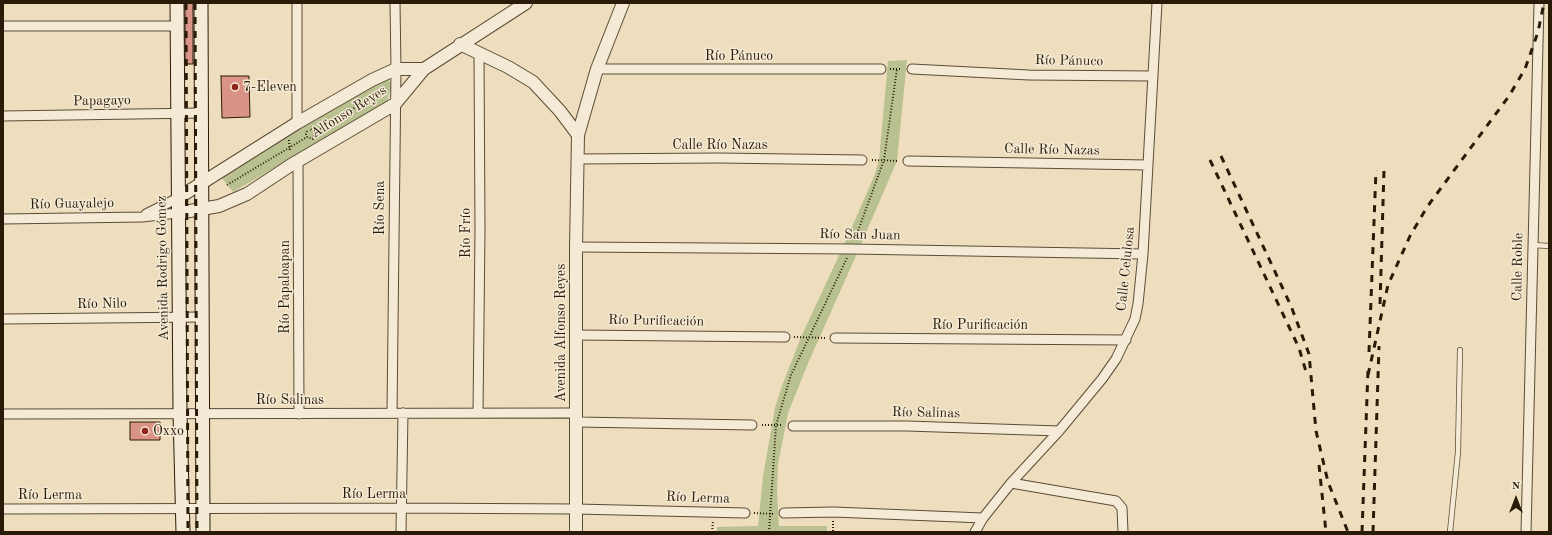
<!DOCTYPE html>
<meta charset="utf-8">
<style>
body{margin:0}
#map{position:relative;width:1552px;height:535px;overflow:hidden;background:#eedebe;font-family:"Old Standard TT",serif}
canvas{display:block}
.frame{position:absolute;inset:0;border:4px solid #2a1b08;pointer-events:none}
.north{position:absolute;left:1496px;top:479px;width:40px;height:40px;-webkit-text-stroke:3px #f4ead5;paint-order:stroke;rotate:0deg;font-size:11px;font-weight:700;line-height:16px;text-align:center;color:#2a1b08}
.north::after{content:'';display:block;margin:auto;width:14px;height:18px;background:#2a1b08;clip-path:polygon(50% 0,100% 100%,50% 72%,0 100%)}
</style>
<div id="map">
<canvas width="1552" height="535"></canvas>
<div class="frame"></div>
<div class="north">N</div>
</div>
<script>
const ctx = document.querySelector('canvas').getContext('2d');
ctx.lineJoin = 'round';
function paint(path, color) {
  ctx.fillStyle = color;
  ctx.fill(path, 'evenodd');
}
function poly(rows) {
  const path = new Path2D();
  for (const r of rows) {
    path.moveTo(r[0], r[1]);
    for (let i = 2; i < r.length; i += 2) path.lineTo(r[i], r[i + 1]);
  }
  return path;
}
function trace(path, color, width, dash) {
  ctx.strokeStyle = color;
  ctx.lineWidth = width;
  ctx.lineCap = dash ? 'butt' : 'round';
  ctx.setLineDash(dash || []);
  ctx.stroke(path);
}
function label(font, color, halo, rows, align = 'center') {
  ctx.font = font + ' "Old Standard TT",serif';
  ctx.lineWidth = 3;
  ctx.setLineDash([]);
  ctx.textBaseline = 'middle';
  ctx.strokeStyle = halo;
  ctx.fillStyle = color;
  for (const [text, x, y, turn = 0] of rows) {
    ctx.save();
    ctx.translate(x, y);
    ctx.rotate((+turn || 0) * Math.PI / 180);
    ctx.textAlign = isNaN(turn) ? turn : align;
    if (halo) ctx.strokeText(text, 0, 0);
    ctx.fillText(text, 0, 0);
    ctx.restore();
  }
}
const green = poly([
 [907,60,897,161,855,258,809,361,788,413,778,464,777,492,779,526,827,526,827,532,717,532,717,527,758,526,763,476,775,408,782,386,801,337,848,236,875,174,879,160,888,61],
 [388,76,391,86,387,102,233,192,222,178,224,171]
]);
const building = poly([
 [185,3,193,3,193,64,185,64,185,3],
 [221,76,249,76,250,117,222,118,221,76],
 [130,422,160,422,160,440,130,440,130,422]
]);
const path = poly([
 [890,69,902,69],
 [307,131,306,134,307,137],
 [315,132,386,89],
 [289,140,290,152],
 [872,160,899,161],
 [227,185,307,137,313,139,315,133,314,131,310,129],
 [855,239,884,160,897,69],
 [794,337,825,338],
 [762,425,783,425],
 [754,513,775,514],
 [833,521,833,532],
 [712,532,713,521],
 [769,532,776,425,791,375,847,258]
]);
const service = poly([
 [1533,245,1549,246],
 [1450,532,1458,452,1460,350]
]);
const minor = poly([
 [297,3,297,123],
 [3,26,177,26],
 [597,69,881,69],
 [912,69,1029,75,1153,76],
 [3,116,201,113],
 [578,159,719,158,862,160],
 [298,160,299,414],
 [908,161,1148,165],
 [146,214,178,198],
 [3,219,142,217,178,213],
 [576,247,851,249,1143,254],
 [3,319,202,317],
 [576,335,785,337],
 [835,338,1126,340],
 [392,413,396,69,395,3],
 [478,413,480,229,479,54],
 [3,414,576,413],
 [577,422,752,425],
 [793,426,907,426,1059,431],
 [1011,483,1116,501,1122,508,1123,532],
 [3,509,401,508,576,509,745,513],
 [784,513,833,512,983,518],
 [401,532,403,413],
 [975,532,983,518,1011,483,1059,431,1102,379,1116,359,1135,319,1138,304,1143,254,1157,3],
 [1526,532,1539,3]
]);
const tertiary = poly([
 [460,44,508,67,533,82,560,111,578,135],
 [178,198,297,123,372,80,396,69,424,69],
 [178,213,219,206,247,194,291,165,395,104,424,69,526,3],
 [576,532,576,247,578,135,597,69,623,3]
]);
const secondary = poly([
 [177,3,180,413,183,532],
 [201,3,203,532]
]);
const rail = poly([
 [186,3,188,532],
 [195,3,197,532],
 [1221,156,1291,306,1309,354,1316,431,1328,482,1348,532],
 [1210,160,1299,348,1307,375],
 [1380,304,1384,170],
 [1369,352,1376,170],
 [1368,375,1388,285,1410,236,1427,207,1509,96,1525,69,1538,32,1544,3],
 [1319,465,1326,532],
 [1362,532,1368,370],
 [1373,532,1379,346]
]);
const markers = [
 [235,87,4,"#8f2418"],
 [145,431,4,"#8f2418"]
];
const streetNames = [
 ["Río Pánuco",739,56],
 ["Río Pánuco",1069,61,1],
 ["Papagayo",102,101,-1],
 ["Alfonso Reyes",349,112,-32],
 ["Calle Río Nazas",720,145],
 ["Calle Río Nazas",1052,150,1],
 ["Río Guayalejo",72,204,-1],
 ["Río Sena",380,208,-90],
 ["Río Frío",466,233,-90],
 ["Río San Juan",860,235,1],
 ["Calle Roble",1518,267,-89],
 ["Avenida Rodrigo Gómez",163,268,-91],
 ["Calle Celulosa",1126,269,-84],
 ["Río Papaloapan",285,287,-90],
 ["Río Nilo",102,304,-1],
 ["Río Purificación",656,321,1],
 ["Río Purificación",980,325],
 ["Avenida Alfonso Reyes",561,333,-90],
 ["Río Salinas",290,400],
 ["Río Salinas",926,413,1],
 ["Río Lerma",374,494],
 ["Río Lerma",50,495],
 ["Río Lerma",698,498,2]
];
const poiNames = [
 ["7-Eleven",243,87],
 ["Oxxo",153,431]
];
paint(green, '#bac190');
paint(building, '#da9387');
trace(building, '#2a1b08', 1);
trace(service, '#5b4c36', 6);
trace(minor, '#5b4c36', 11);
trace(tertiary, '#5b4c36', 14);
trace(secondary, '#2a1b08', 15);
trace(path, '#2a1b08', 2, [1, 2]);
trace(service, '#f4ead5', 4.5);
trace(minor, '#f4ead5', 9);
trace(tertiary, '#f4ead5', 12);
trace(secondary, '#f4ead5', 13);
trace(rail, '#2a1b08', 3, [7, 7]);
for (const [x, y, r, color] of markers) {
  const dot = new Path2D();
  dot.arc(x, y, r, 0, 2 * Math.PI);
  ctx.fillStyle = color;
  ctx.fill(dot);
  trace(dot, '#f4ead5', 1.5);
}
label('14px', '#2a1b08', '#f4ead5', streetNames);
label('14px', '#2a1b08', '#f4ead5', poiNames, 'left');
</script>
